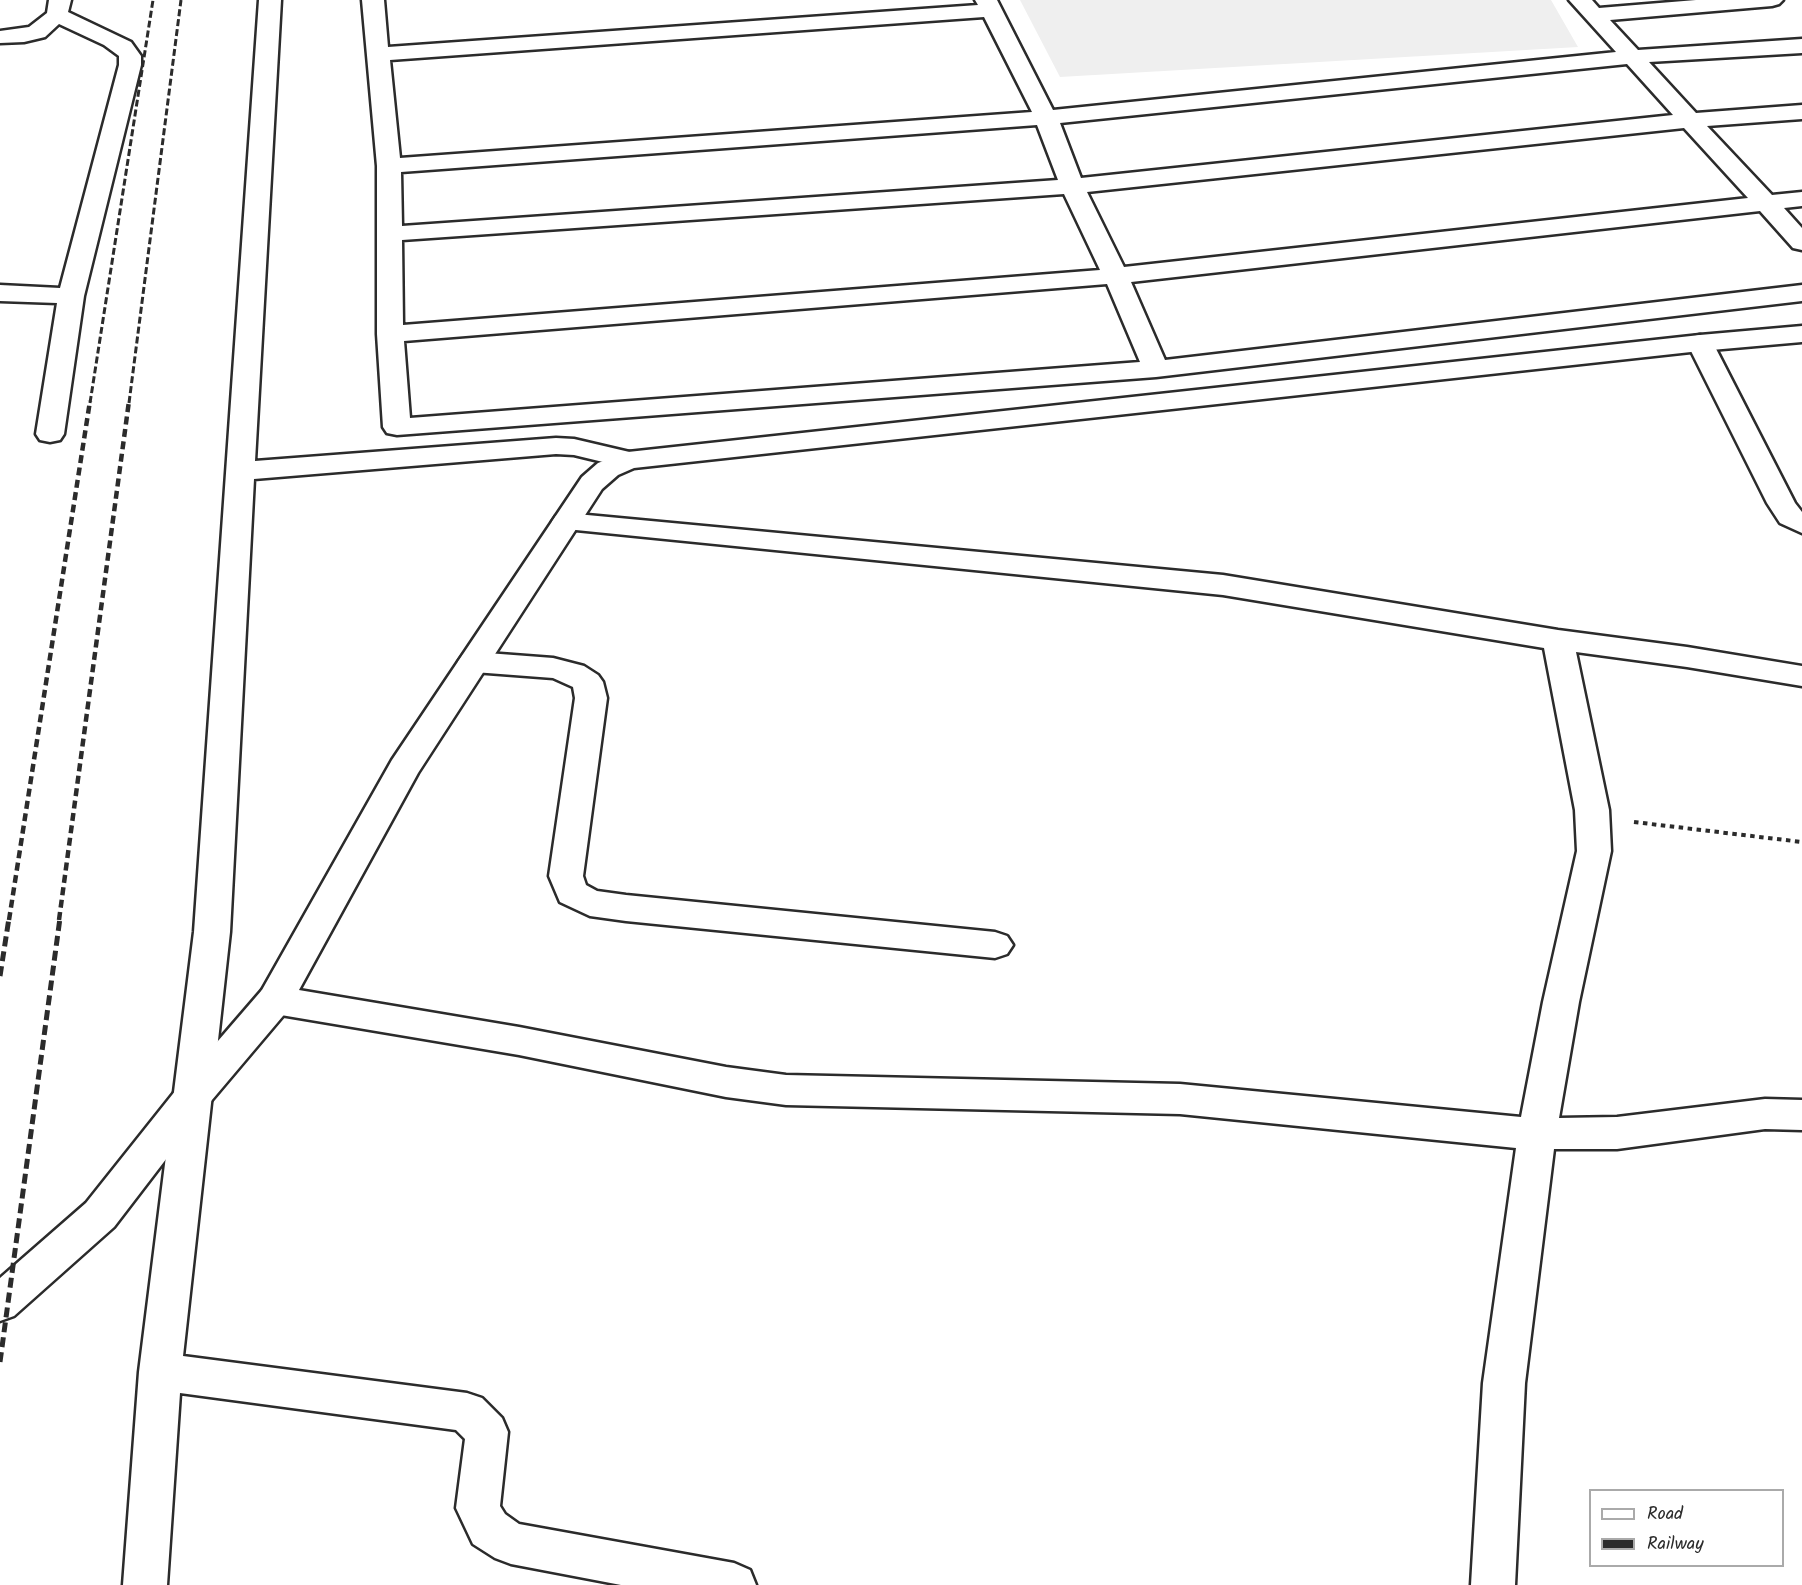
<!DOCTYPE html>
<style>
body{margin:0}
#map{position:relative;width:1802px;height:1585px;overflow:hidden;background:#fff;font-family:Kalam,sans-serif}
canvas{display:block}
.legend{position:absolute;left:1589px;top:1489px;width:195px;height:78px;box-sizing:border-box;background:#fff;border:2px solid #aaa;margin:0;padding:8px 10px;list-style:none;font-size:18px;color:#2b2b2b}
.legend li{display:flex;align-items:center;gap:12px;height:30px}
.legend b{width:30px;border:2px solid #aaa}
</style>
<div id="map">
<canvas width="1802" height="1585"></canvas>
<ul class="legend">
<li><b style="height:8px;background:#fff"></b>Road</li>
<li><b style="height:8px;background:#2b2b2b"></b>Railway</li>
</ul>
</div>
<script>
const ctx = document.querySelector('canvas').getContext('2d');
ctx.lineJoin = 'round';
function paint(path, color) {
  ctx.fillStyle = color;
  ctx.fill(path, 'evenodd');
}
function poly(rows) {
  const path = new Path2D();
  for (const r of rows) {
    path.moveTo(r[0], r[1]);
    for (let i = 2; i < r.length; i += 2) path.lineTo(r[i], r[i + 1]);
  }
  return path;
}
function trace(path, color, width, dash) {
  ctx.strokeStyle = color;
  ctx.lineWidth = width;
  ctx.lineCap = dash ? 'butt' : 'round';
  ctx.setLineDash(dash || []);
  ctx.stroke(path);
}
const built = poly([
 [1020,0,1551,0,1578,47,1060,77]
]);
const path = poly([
 [1634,822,1802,842]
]);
const minor = poly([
 [49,0,71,0,68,12,131,42,141,56,141,65,84,296,64,434,60,440,50,442,40,440,36,434,57,303,0,301,0,285,60,288,119,65,119,56,104,45,59,24,45,37,24,42,0,43,0,31,29,27,47,13,49,0],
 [259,0,281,0,255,461,556,438,574,439,638,454,642,460,638,466,628,468,574,455,556,454,254,479,230,932,183,1356,467,1393,482,1398,502,1418,508,1432,500,1506,505,1514,519,1524,734,1563,750,1570,756,1585,621,1585,511,1564,495,1558,473,1544,456,1508,465,1439,456,1430,180,1393,167,1585,123,1585,139,1372,194,932,259,0],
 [362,0,384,0,388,47,978,5,975,0,997,0,1053,110,1616,52,1569,0,1592,0,1599,8,1696,0,1783,0,1779,4,1772,6,1610,20,1638,50,1802,39,1802,53,1649,62,1696,113,1802,105,1802,119,1707,126,1772,195,1802,192,1802,206,1784,208,1802,228,1802,250,1793,248,1760,211,1131,282,1165,360,1802,285,1802,301,1156,377,397,435,387,433,383,427,377,334,377,166,362,0],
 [984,17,1032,112,400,158,390,60,984,17],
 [1627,64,1673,115,1081,178,1060,123,1627,64],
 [1037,125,1058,180,402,226,401,172,1037,125],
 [1684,128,1748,198,1124,267,1087,192,1684,128],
 [1064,194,1100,270,403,325,402,240,1064,194],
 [1107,284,1140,362,410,418,404,341,1107,284],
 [1700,335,1709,337,1713,343,1795,503,1802,512,1802,533,1780,523,1767,503,1687,343,1691,337,1700,335],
 [566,513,1223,575,1558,630,1687,647,1802,666,1802,686,1687,667,1576,652,1609,810,1611,851,1579,1002,1559,1118,1617,1117,1765,1099,1802,1100,1802,1130,1765,1129,1617,1149,1554,1149,1525,1383,1515,1585,1471,1585,1483,1383,1516,1148,1180,1114,786,1105,726,1097,519,1055,275,1014,262,1010,257,1000,262,990,275,986,519,1027,726,1067,786,1075,1180,1084,1521,1117,1543,1002,1577,851,1575,810,1544,648,1223,595,556,528,552,522,556,516,566,513],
 [474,652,553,658,584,666,598,675,603,682,607,698,583,876,586,885,597,891,626,895,995,932,1007,936,1013,945,1007,954,995,958,626,921,590,916,560,902,549,876,575,698,573,687,553,678,474,672,463,669,458,662,463,655,474,652]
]);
const tertiary = poly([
 [1802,326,1802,342,1700,351,634,468,618,475,602,489,418,773,288,1010,206,1107,114,1227,14,1316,0,1321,0,1278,86,1203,180,1085,262,990,392,760,582,477,598,463,628,452,1700,335,1802,326]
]);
const railFar2 = poly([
 [90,403,153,0],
 [129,403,181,0]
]);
const railFar1 = poly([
 [9,920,90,401],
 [59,920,129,401]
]);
const rail = poly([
 [0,976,9,918],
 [0,1362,60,918]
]);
paint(built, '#efefef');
trace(minor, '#2b2b2b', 5);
trace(tertiary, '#2b2b2b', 5);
trace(path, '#2b2b2b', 4, [4.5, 4.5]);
paint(minor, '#fff');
paint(tertiary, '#fff');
trace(railFar2, '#2b2b2b', 3, [7, 3]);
trace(railFar1, '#2b2b2b', 4.5, [8, 4.5]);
trace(rail, '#2b2b2b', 5, [10, 5]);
</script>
